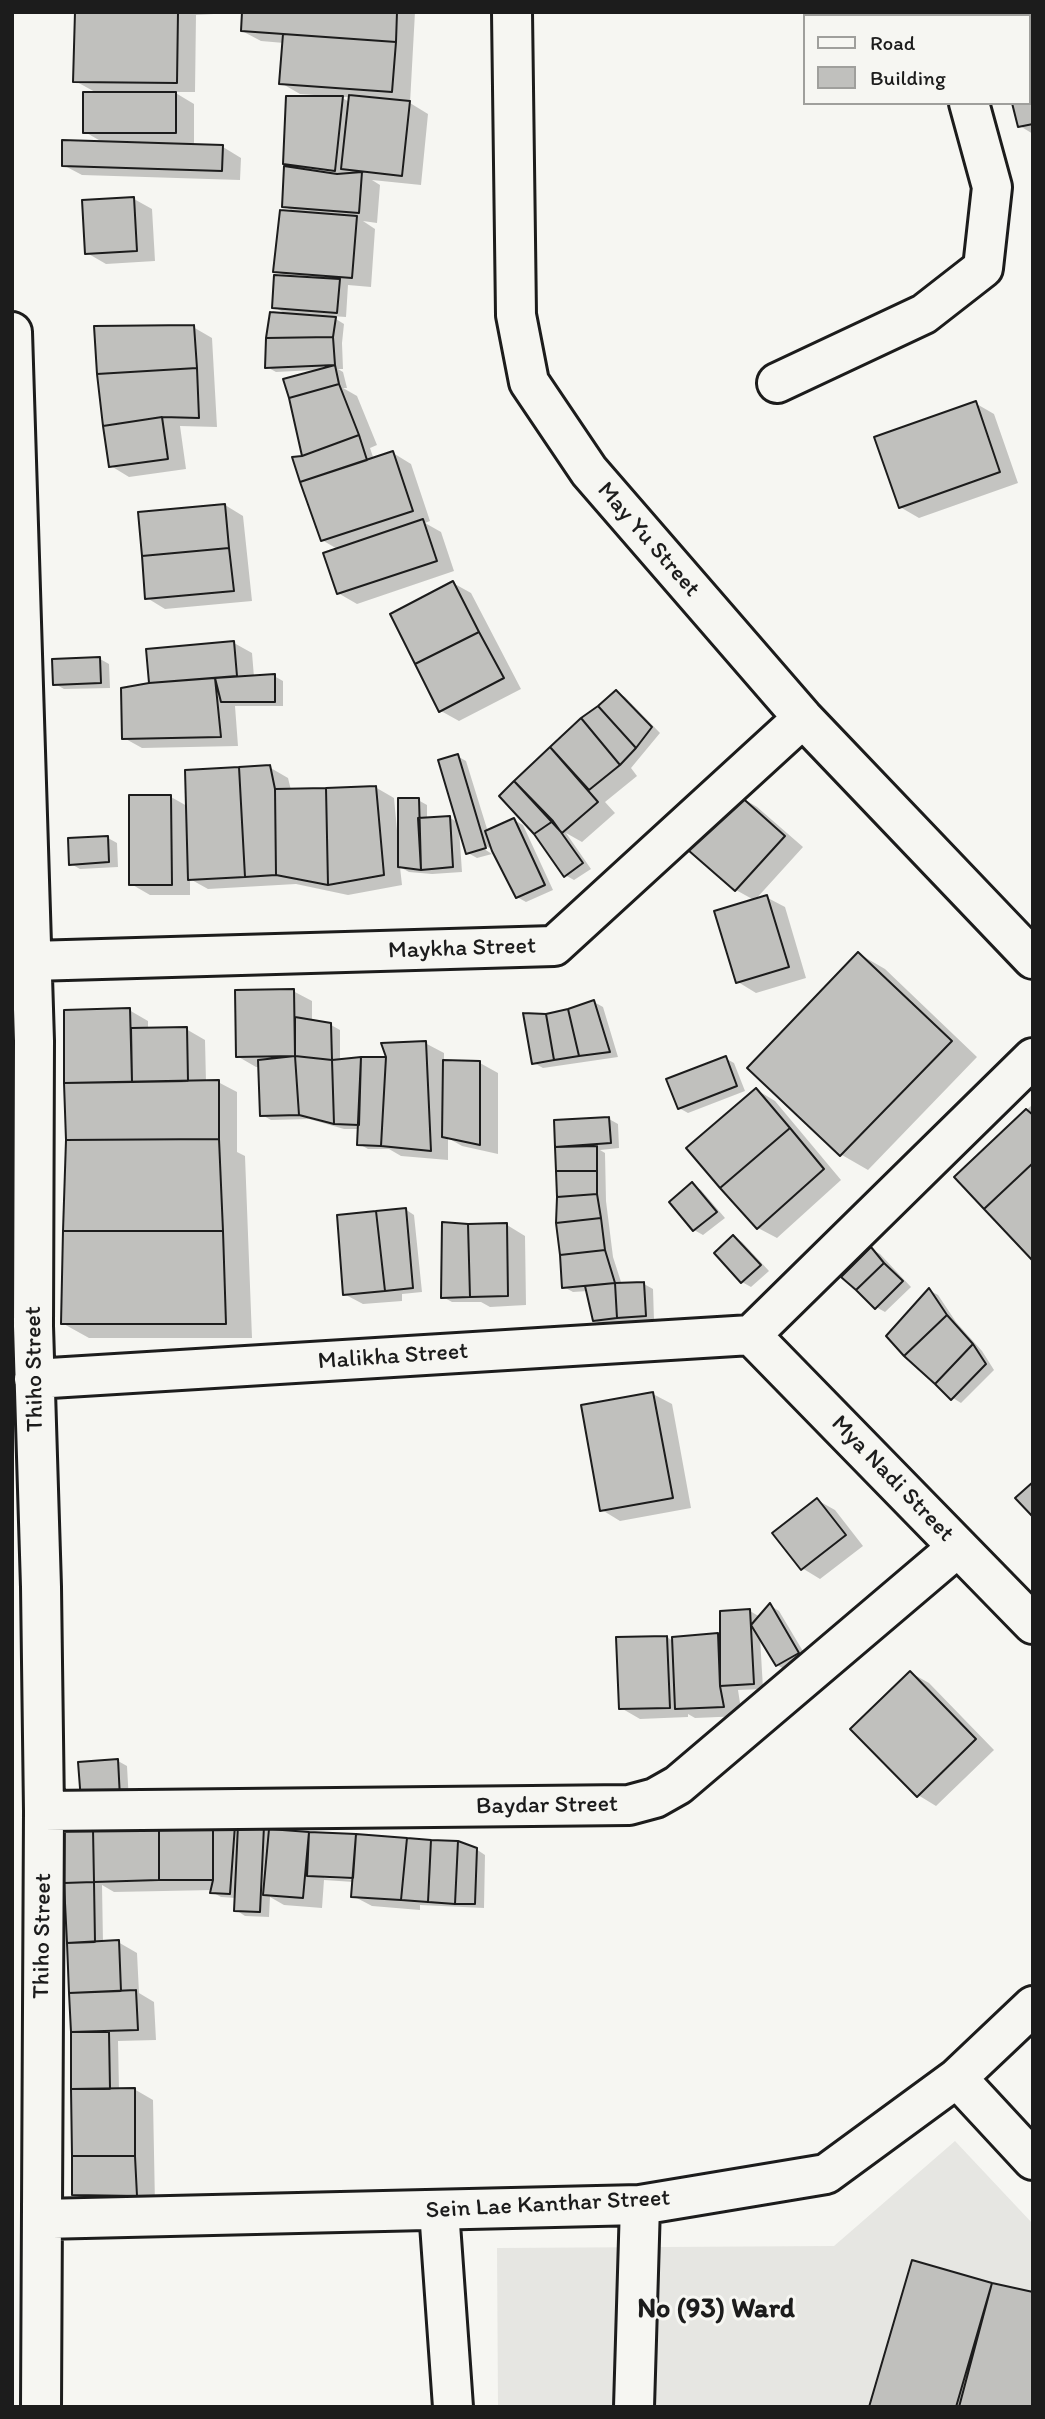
<!DOCTYPE html>
<style>
body{margin:0}
#map{position:relative;width:1045px;height:2419px;overflow:hidden;background:#f6f6f2;font-family:Itim,sans-serif}
canvas{display:block}
.frame{position:absolute;inset:0;border:14px solid #1c1c1c;pointer-events:none}
.legend{position:absolute;left:803px;top:14px;width:228px;height:91px;box-sizing:border-box;background:#f6f6f2;border:2px solid #9f9f9c;margin:0;padding:9px 12px;list-style:none;font-size:21px;color:#1c1c1c}
.legend li{display:flex;align-items:center;gap:14px;height:35px}
.legend b{width:35px;border:2px solid #9f9f9c}
</style>
<div id="map">
<canvas width="1045" height="2419"></canvas>
<div class="frame"></div>
<ul class="legend">
<li><b style="height:9px;background:#f6f6f2"></b>Road</li>
<li><b style="height:19px;background:#c0c0bd"></b>Building</li>
</ul>
</div>
<script>
const ctx = document.querySelector('canvas').getContext('2d');
ctx.lineJoin = 'round';
function paint(path, color) {
  ctx.fillStyle = color;
  ctx.fill(path, 'evenodd');
}
function poly(rows) {
  const path = new Path2D();
  for (const r of rows) {
    path.moveTo(r[0], r[1]);
    for (let i = 2; i < r.length; i += 2) path.lineTo(r[i], r[i + 1]);
  }
  return path;
}
function trace(path, color, width, dash) {
  ctx.strokeStyle = color;
  ctx.lineWidth = width;
  ctx.lineCap = dash ? 'butt' : 'round';
  ctx.setLineDash(dash || []);
  ctx.stroke(path);
}
function label(font, color, halo, rows, align = 'center') {
  ctx.font = font + ' Itim,sans-serif';
  ctx.lineWidth = 6;
  ctx.setLineDash([]);
  ctx.textBaseline = 'middle';
  ctx.strokeStyle = halo;
  ctx.fillStyle = color;
  for (const [text, x, y, turn = 0] of rows) {
    ctx.save();
    ctx.translate(x, y);
    ctx.rotate((+turn || 0) * Math.PI / 180);
    ctx.textAlign = isNaN(turn) ? turn : align;
    if (halo) ctx.strokeText(text, 0, 0);
    ctx.fillText(text, 0, 0);
    ctx.restore();
  }
}
const built = poly([
 [955,2141,1033,2224,1033,2407,498,2407,497,2248,834,2246]
]);
const shadow = poly([
 [76,12,214,12,214,14,196,15,195,92,174,92,194,104,194,143,182,143,182,146,223,147,241,158,240,180,82,175,63,165,104,143,85,132,97,93,75,81],
 [244,12,415,12,410,103,428,114,421,185,372,180,380,185,377,223,363,221,375,229,371,287,348,285,346,317,331,316,344,324,342,343,343,369,338,369,343,372,347,388,343,388,357,396,377,445,370,448,374,460,393,453,411,464,430,521,425,523,441,532,454,571,357,604,338,593,339,550,322,540,305,457,315,370,276,372,267,367,288,315,274,307,287,277,275,271,296,213,284,206,297,170,284,163,314,95,300,94,281,83,284,43,261,41,242,31],
 [340,97,350,97,350,102],
 [993,12,1033,12,1033,134,1020,126,1029,103,1029,16,994,16],
 [134,199,152,209,155,261,106,264,87,253],
 [193,327,212,338,217,427,180,426,186,469,129,477,111,466],
 [975,403,994,414,1018,483,919,518,900,507],
 [225,505,243,516,252,601,165,609,147,598],
 [453,583,471,593,521,689,459,721,441,711],
 [234,643,252,653,254,677,274,676,283,681,283,706,235,706,238,746,142,748,124,738,150,684,148,650],
 [100,659,109,664,110,688,64,689,55,684],
 [616,692,625,697,660,733,631,768,637,776,605,802,615,813,582,842,566,833,591,869,574,880,565,875,536,833,502,796,582,720],
 [457,756,466,761,488,832,514,820,523,825,553,890,526,902,517,897,494,851,480,842,478,845,492,854,477,858,468,853,459,829,462,872,432,874,409,872,400,867,402,885,348,895,296,884,208,889,190,879,190,895,150,895,131,884,171,797,187,806,269,767,288,778,291,790,375,787,394,798,397,830,400,830,418,800,427,805,427,819,450,818,459,823],
 [739,796,757,807,803,847,755,900,766,897,785,907,806,978,756,993,738,982,754,900,736,890,691,850],
 [108,838,117,843,118,867,80,869,71,864],
 [859,954,885,969,977,1057,868,1170,842,1155,750,1068],
 [293,991,312,1001,312,1022,331,1025,340,1030,340,1061,388,1059,425,1043,444,1053,444,1062,480,1063,498,1073,498,1154,462,1146,448,1138,448,1160,401,1156,389,1149,368,1149,359,1144,361,1129,344,1129,309,1119,271,1120,262,1115,260,1067,256,1067,237,1056],
 [594,1002,603,1007,618,1057,543,1068,534,1063,546,1016],
 [129,1010,148,1021,148,1030,186,1029,205,1040,206,1082,218,1082,237,1092,237,1152,245,1156,252,1338,89,1338,62,1323],
 [725,1058,734,1063,745,1091,688,1113,679,1108],
 [757,1090,775,1101,841,1180,777,1238,758,1228],
 [1033,1104,1033,1259,957,1177],
 [609,1119,618,1124,619,1148,600,1150,605,1153,606,1201,613,1257,622,1285,644,1284,653,1289,654,1321,604,1326,594,1320,588,1291,573,1292,564,1287,558,1223,556,1122],
 [692,1184,701,1190,725,1218,703,1235,694,1230,672,1202],
 [405,1209,414,1215,422,1292,402,1294,402,1301,363,1304,344,1294],
 [507,1225,525,1236,526,1305,490,1307,481,1302,452,1302,443,1297],
 [734,1237,742,1242,769,1271,751,1287,742,1282],
 [871,1249,880,1254,911,1287,885,1312,876,1307],
 [929,1290,938,1295,956,1322,982,1351,994,1370,961,1403,953,1398],
 [653,1394,672,1404,691,1508,620,1521,602,1510],
 [817,1500,835,1510,863,1546,820,1579,802,1568],
 [771,1606,779,1611,807,1658,786,1670,777,1665,760,1637,763,1689,738,1690,742,1716,695,1718,688,1714,688,1717,640,1719,621,1708,667,1637,674,1642,717,1635,722,1637,750,1611,760,1617],
 [911,1673,929,1683,994,1750,936,1806,918,1795],
 [118,1761,127,1766,129,1802,80,1764],
 [235,1827,240,1830,264,1828,270,1832,476,1849,485,1855,484,1908,420,1905,420,1910,372,1906,353,1896,354,1882,324,1880,322,1908,284,1905,270,1897,269,1917,245,1916,236,1910,236,1898,221,1897,212,1892,213,1890,114,1892,102,1885,103,1943,118,1942,137,1953,139,1993,154,2002,156,2040,118,2041,119,2090,134,2089,153,2100,155,2205,92,2205,74,2194,73,2032,65,1832],
 [324,1875,362,1877,361,1880,324,1878],
 [991,2284,1033,2293,1033,2407,871,2407]
]);
const building = poly([
 [75,12,178,12,177,83,73,82,75,12],
 [242,12,397,12,396,42,241,31,242,12],
 [1033,24,1033,124,1018,127,1012,103,1029,103,1029,25,1033,24],
 [283,34,396,42,392,92,279,84,283,34],
 [83,92,176,92,176,133,83,133,83,92],
 [349,95,410,101,402,176,341,169,349,95],
 [286,96,343,96,335,171,283,164,286,96],
 [62,140,223,145,222,171,62,166,62,140],
 [284,166,337,174,362,172,359,213,282,207,284,166],
 [134,197,137,251,85,254,82,200,134,197],
 [280,210,357,216,352,278,273,272,280,210],
 [274,275,340,279,337,313,272,308,274,275],
 [270,312,336,317,333,337,266,338,270,312],
 [194,325,197,368,97,374,94,326,194,325],
 [333,337,335,365,265,368,266,338,333,337],
 [335,365,339,384,289,398,283,379,335,365],
 [197,368,199,418,162,417,103,426,97,374,197,368],
 [339,384,359,435,302,456,289,398,339,384],
 [976,401,1000,472,899,508,874,437,976,401],
 [162,417,168,459,109,467,103,426,162,417],
 [359,435,367,460,300,482,292,457,302,456,359,435],
 [393,451,413,511,321,541,300,482,393,451],
 [225,504,229,548,142,556,138,512,225,504],
 [423,519,437,561,337,594,323,553,423,519],
 [229,548,234,591,145,599,142,556,229,548],
 [453,581,479,632,415,664,390,614,453,581],
 [479,632,504,678,439,712,415,664,479,632],
 [234,641,237,676,149,683,146,649,234,641],
 [100,657,101,683,53,685,52,659,100,657],
 [275,674,275,702,221,702,215,678,275,674],
 [215,678,221,737,122,739,121,688,149,683,215,678],
 [616,690,652,727,636,748,598,706,616,690],
 [598,706,636,748,620,765,581,718,598,706],
 [581,718,620,765,589,790,550,747,581,718],
 [550,747,598,802,562,833,514,781,550,747],
 [458,754,486,848,466,854,438,760,458,754],
 [270,765,275,789,276,875,245,877,239,767,270,765],
 [239,767,245,877,188,880,185,770,239,767],
 [514,781,553,821,534,834,499,796,514,781],
 [376,786,384,875,328,885,326,788,376,786],
 [326,788,328,885,276,875,275,789,326,788],
 [738,794,785,836,735,891,688,850,738,794],
 [129,795,171,795,172,885,129,885,129,795],
 [398,798,419,798,421,870,398,867,398,798],
 [450,816,453,867,421,870,418,818,450,816],
 [514,818,545,885,516,898,492,851,485,831,514,818],
 [553,821,583,863,564,877,534,834,553,821],
 [108,836,109,862,69,865,68,838,108,836],
 [767,895,789,967,736,983,714,911,767,895],
 [858,952,952,1041,840,1156,747,1068,858,952],
 [294,989,295,1056,236,1057,235,990,294,989],
 [594,1000,610,1052,579,1056,568,1009,594,1000],
 [130,1008,132,1082,64,1083,64,1010,130,1008],
 [568,1009,579,1056,554,1060,546,1014,568,1009],
 [523,1013,546,1014,554,1060,532,1064,523,1013],
 [295,1017,331,1023,332,1060,295,1056,295,1017],
 [187,1027,188,1081,132,1082,131,1028,187,1027],
 [426,1041,431,1151,381,1146,386,1057,381,1043,426,1041],
 [295,1056,332,1060,334,1124,299,1115,295,1056],
 [295,1056,299,1115,260,1116,258,1060,295,1056],
 [726,1056,737,1086,678,1109,666,1079,726,1056],
 [361,1057,386,1057,381,1146,357,1145,361,1057],
 [361,1057,359,1125,334,1124,332,1060,361,1057],
 [443,1060,480,1061,480,1145,442,1137,443,1060],
 [219,1080,219,1139,66,1140,64,1083,219,1080],
 [756,1088,790,1128,720,1188,686,1148,756,1088],
 [1026,1109,1033,1115,1033,1163,984,1209,954,1177,1026,1109],
 [609,1117,611,1143,555,1147,554,1120,609,1117],
 [790,1128,824,1169,757,1229,720,1188,790,1128],
 [219,1139,223,1231,63,1231,66,1140,219,1139],
 [597,1146,597,1171,556,1171,555,1147,597,1146],
 [1033,1163,1033,1261,984,1209,1033,1163],
 [556,1171,597,1171,597,1194,557,1197,556,1171],
 [692,1182,717,1212,693,1231,669,1202,692,1182],
 [597,1194,601,1218,556,1223,557,1197,597,1194],
 [406,1208,413,1288,385,1291,376,1211,406,1208],
 [376,1211,385,1291,343,1295,337,1215,376,1211],
 [601,1218,605,1250,560,1255,556,1223,601,1218],
 [442,1222,468,1224,470,1297,441,1298,442,1222],
 [507,1223,508,1296,470,1297,468,1224,507,1223],
 [63,1231,223,1231,226,1324,61,1324,63,1231],
 [733,1235,761,1265,741,1283,714,1253,733,1235],
 [871,1247,884,1263,856,1290,841,1277,871,1247],
 [605,1250,615,1283,562,1288,560,1255,605,1250],
 [884,1263,903,1281,875,1309,856,1290,884,1263],
 [644,1282,646,1316,617,1318,615,1283,644,1282],
 [615,1283,617,1318,593,1321,585,1286,615,1283],
 [929,1288,947,1315,904,1356,886,1336,929,1288],
 [947,1315,973,1344,935,1384,904,1356,947,1315],
 [973,1344,986,1364,951,1400,935,1384,973,1344],
 [653,1392,673,1498,600,1511,581,1405,653,1392],
 [1033,1482,1033,1517,1015,1498,1033,1482],
 [817,1498,846,1535,801,1570,772,1533,817,1498],
 [770,1603,799,1653,776,1666,751,1625,770,1603],
 [750,1609,754,1684,720,1686,720,1611,750,1609],
 [718,1633,720,1686,724,1707,675,1709,672,1637,718,1633],
 [667,1636,670,1708,619,1709,616,1637,667,1636],
 [910,1671,976,1739,917,1797,850,1729,910,1671],
 [118,1759,120,1798,81,1801,78,1762,118,1759],
 [235,1825,230,1894,210,1893,213,1880,213,1826,235,1825],
 [238,1825,264,1826,260,1912,234,1911,238,1825],
 [213,1826,213,1880,159,1880,159,1827,213,1826],
 [159,1827,159,1880,94,1882,93,1829,159,1827],
 [93,1829,94,1882,64,1883,63,1830,93,1829],
 [269,1829,309,1832,303,1898,263,1895,269,1829],
 [309,1832,356,1834,353,1878,307,1876,309,1832],
 [356,1834,407,1838,401,1900,351,1897,356,1834],
 [407,1838,431,1840,428,1902,401,1900,407,1838],
 [431,1840,458,1841,455,1904,428,1902,431,1840],
 [458,1841,477,1848,475,1904,455,1904,458,1841],
 [94,1882,95,1942,67,1943,64,1883,94,1882],
 [119,1940,121,1991,69,1993,67,1943,119,1940],
 [136,1990,138,2030,71,2032,69,1993,136,1990],
 [71,2032,109,2032,110,2089,71,2089,71,2032],
 [135,2088,135,2156,72,2156,71,2089,135,2088],
 [72,2156,135,2156,137,2196,72,2195,72,2156],
 [912,2260,992,2283,956,2407,869,2407,912,2260],
 [992,2283,1033,2292,1033,2407,959,2407,992,2283]
]);
const minor = poly([
 [512,12,516,315,529,382,589,471,803,718,1033,959],
 [944,12,945,16],
 [12,332,34,1041,33,1326,41,1587,44,1811,41,2407],
 [777,383,924,314,983,268,992,187,969,103],
 [32,961,554,946,803,718],
 [751,1335,1033,1624],
 [751,1335,1033,1058],
 [34,1379,751,1335],
 [44,1811,629,1805,655,1798,678,1785,958,1547],
 [957,2078,1033,2160],
 [439,2210,453,2407],
 [42,2219,640,2205,826,2174,957,2078,1033,2006],
 [634,2407,640,2205]
]);
const streetNames = [
 ["May Yu Street",648,540,49],
 ["Maykha Street",462,949,-2],
 ["Malikha Street",393,1357,-4],
 ["Thiho Street",35,1369,-91],
 ["Mya Nadi Street",892,1479,46],
 ["Baydar Street",547,1806,-1],
 ["Thiho Street",43,1936,-89],
 ["Sein Lae Kanthar Street",548,2205,-3]
];
const quarterNames = [
 ["No (93) Ward",716,2310]
];
paint(built, '#e6e6e2');
paint(shadow, '#0003');
paint(building, '#c0c0bd');
trace(building, '#1c1c1c', 2);
trace(minor, '#1c1c1c', 44);
trace(minor, '#f6f6f2', 38);
label('24px', '#1c1c1c', '#f6f6f2', streetNames);
label('bold 28px', '#1c1c1c', '#f6f6f2', quarterNames);
</script>
